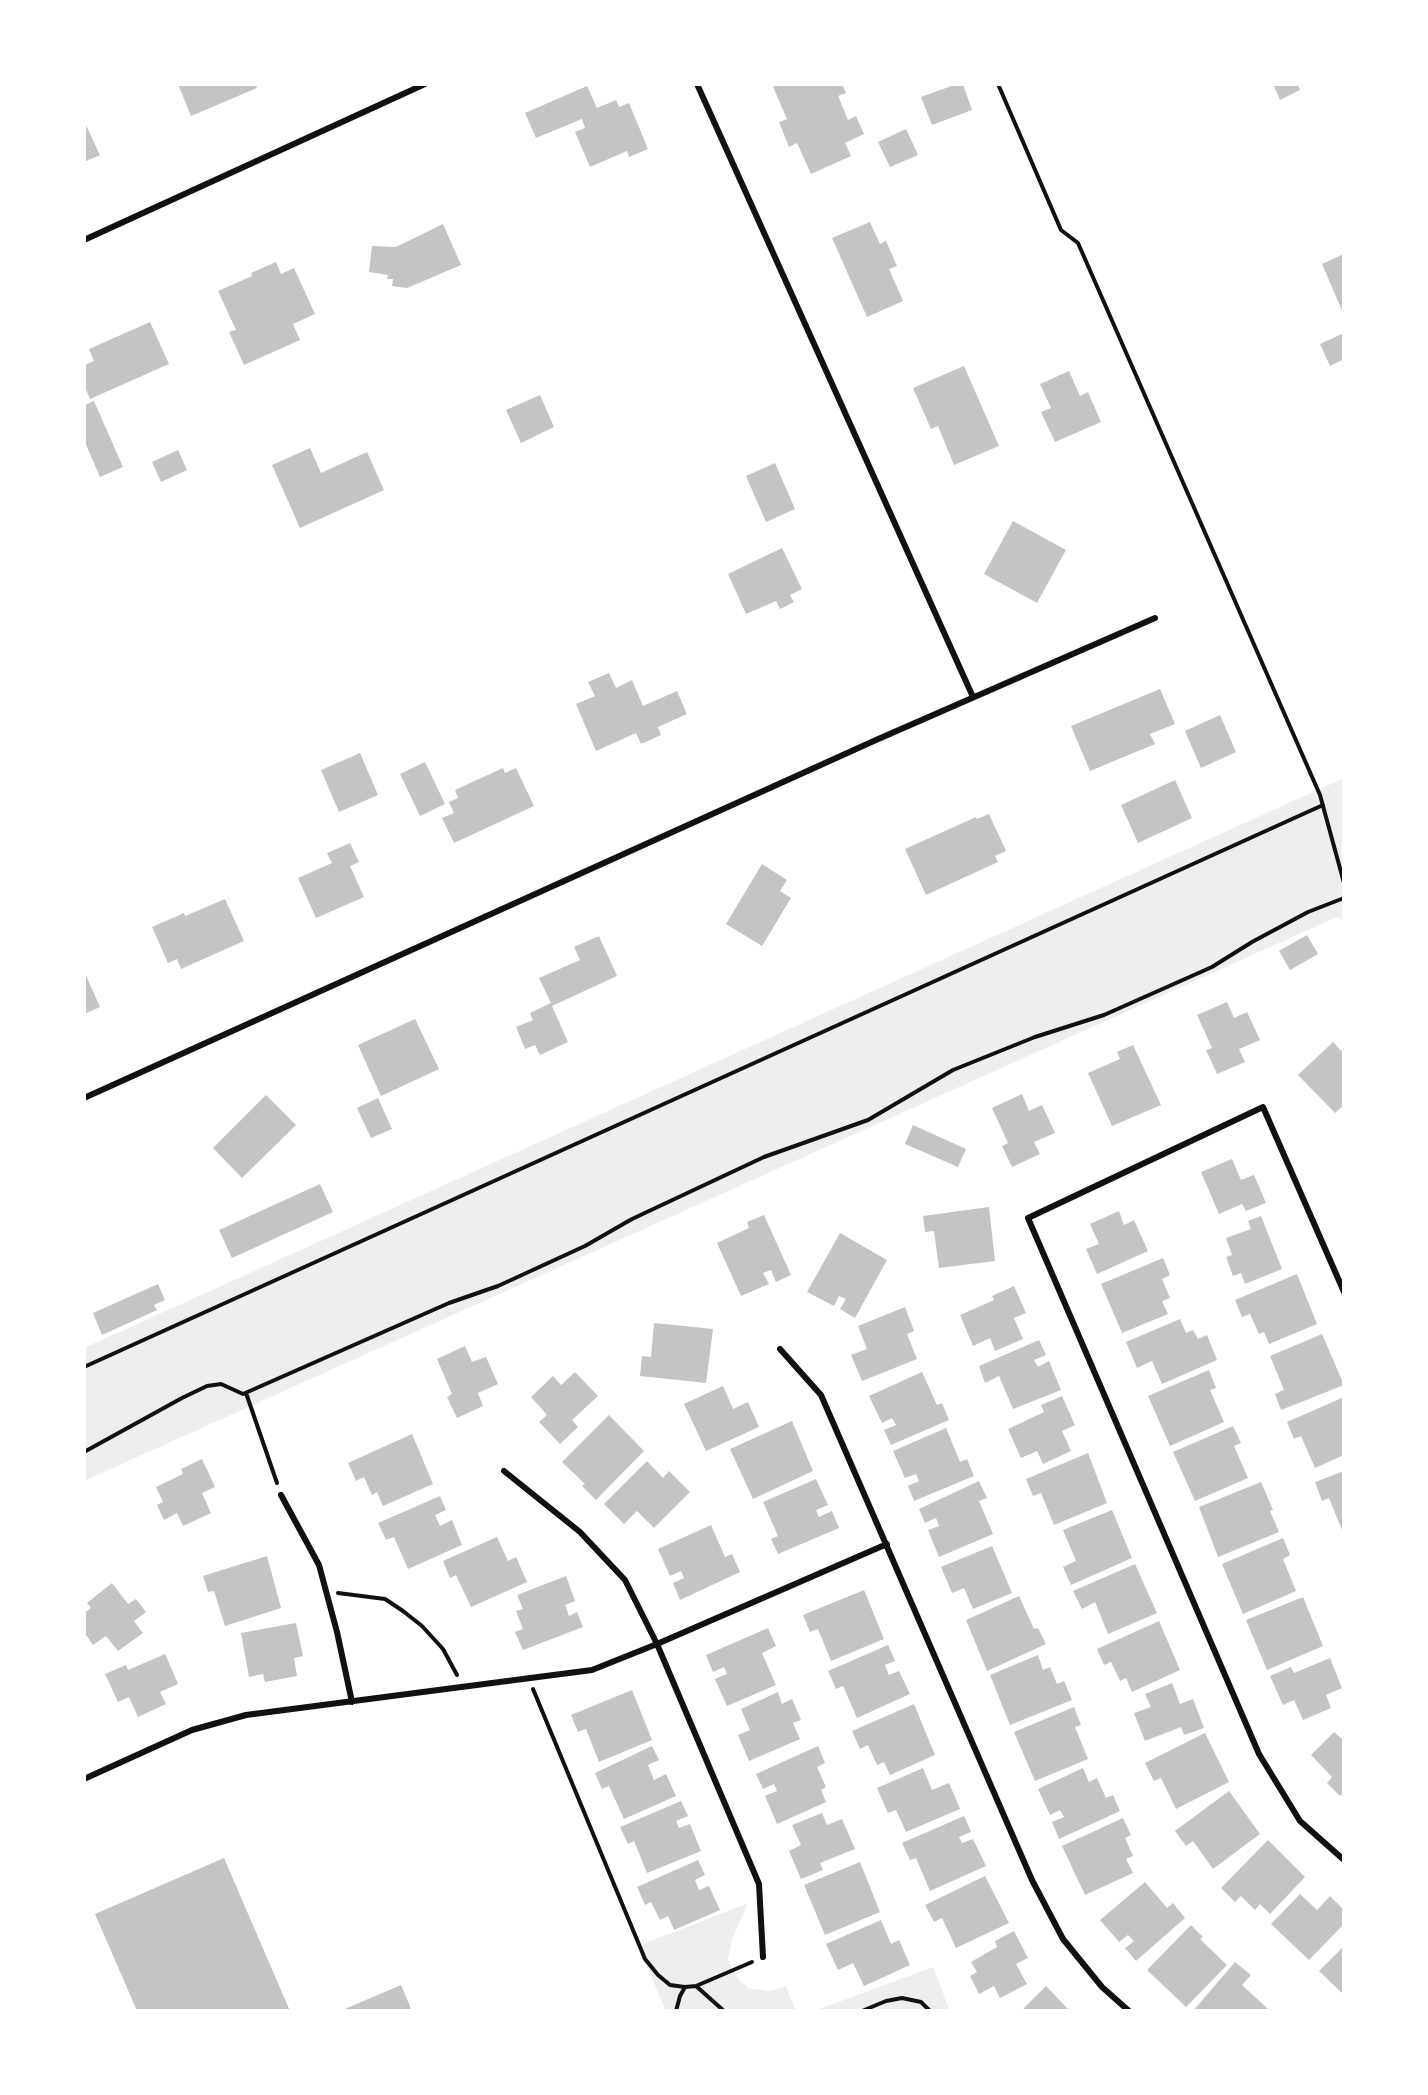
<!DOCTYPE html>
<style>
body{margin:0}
#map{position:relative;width:1428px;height:2095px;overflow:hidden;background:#fff;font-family:"DM Sans",sans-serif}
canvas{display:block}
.frame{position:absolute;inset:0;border:86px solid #fff;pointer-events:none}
</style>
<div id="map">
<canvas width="1428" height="2095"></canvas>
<div class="frame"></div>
</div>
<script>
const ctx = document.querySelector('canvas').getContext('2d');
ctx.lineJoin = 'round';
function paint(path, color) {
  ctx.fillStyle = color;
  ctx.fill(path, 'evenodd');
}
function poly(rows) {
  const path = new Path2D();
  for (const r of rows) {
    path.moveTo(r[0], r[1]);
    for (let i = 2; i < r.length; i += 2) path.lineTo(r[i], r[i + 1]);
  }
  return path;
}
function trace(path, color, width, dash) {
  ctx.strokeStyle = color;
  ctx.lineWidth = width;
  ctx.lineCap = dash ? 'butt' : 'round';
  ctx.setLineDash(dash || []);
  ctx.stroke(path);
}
const green = poly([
 [1344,778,1344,928,1339,916,84,1481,84,1348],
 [748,1903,732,1940,728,1959,739,1980,748,1988,769,1991,786,1986,796,2011,666,2011,638,1946],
 [933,1967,950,2011,814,2011]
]);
const building = poly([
 [178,84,255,84,257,88,191,116],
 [779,84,842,84,846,93,838,96,848,120,856,116,864,134,845,143,851,156,811,174,797,143,789,147,779,122,787,119,773,87],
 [957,84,963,84,972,110,932,125,921,97],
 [1273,84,1298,84,1300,90,1280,100],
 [587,86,597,108,616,100,619,107,629,103,648,149,629,157,627,151,590,167,575,132,585,128,582,119,536,138,525,113],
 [84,121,100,155,84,162],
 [906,129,918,155,890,167,878,142],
 [870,222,880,244,886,241,897,266,889,269,903,301,867,317,832,238],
 [443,224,461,265,407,288,392,286,393,279,387,279,388,275,369,272,372,246,396,247],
 [1344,254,1344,315,1322,264],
 [276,262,281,274,294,268,315,314,293,324,300,340,244,365,229,332,236,330,218,291,252,276,251,273],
 [150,322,169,364,90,399,84,385,84,365,94,361,89,349],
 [1344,333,1344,359,1330,366,1320,344],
 [964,366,999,446,954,465,938,426,931,429,913,388],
 [1069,371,1080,396,1088,392,1101,422,1055,442,1041,412,1051,408,1040,384],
 [540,395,554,427,521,443,506,410],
 [94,401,123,467,100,477,84,440,84,405],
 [310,448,321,473,367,452,384,490,300,528,272,465],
 [178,450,187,470,161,482,152,462],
 [775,463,795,509,766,522,746,476],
 [1013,521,1066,550,1037,603,984,574],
 [782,548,802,589,790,595,794,602,780,609,776,601,746,614,728,574],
 [609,673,616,688,632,680,643,706,677,691,687,714,658,727,661,735,641,744,636,733,596,751,576,704,595,696,588,682],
 [1160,689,1175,724,1150,734,1155,744,1090,771,1071,726],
 [1220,715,1236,752,1201,768,1185,731],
 [360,753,378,795,339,812,321,770],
 [425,762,445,804,420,816,400,774],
 [503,768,505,773,516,768,534,806,454,843,442,818,454,813,449,802,458,798,455,790],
 [1175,780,1192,818,1138,843,1121,805],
 [989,814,1006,851,995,856,998,862,926,895,905,849,976,817,977,819],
 [350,843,359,862,350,866,364,897,316,918,298,878,332,863,327,853],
 [762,864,787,880,780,891,791,898,762,946,726,924],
 [225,899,244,941,181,969,177,959,168,963,152,927,184,913,185,916],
 [1307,935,1318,954,1290,970,1279,951],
 [599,936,617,976,552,1006,568,1042,540,1055,535,1045,525,1049,516,1027,533,1020,530,1013,551,1003,539,978,580,960,574,947],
 [84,971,100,1007,84,1014],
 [1227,1002,1234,1018,1247,1012,1260,1040,1239,1049,1245,1062,1217,1074,1206,1050,1212,1048,1197,1015],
 [415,1019,439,1069,381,1096,358,1045],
 [1333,1042,1341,1051,1344,1048,1344,1105,1335,1113,1298,1075],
 [1133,1045,1161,1105,1112,1126,1088,1073,1120,1059,1117,1052],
 [1022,1094,1029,1111,1042,1105,1055,1133,1034,1142,1040,1154,1012,1167,1002,1146,1008,1143,992,1108],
 [266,1095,296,1125,242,1178,213,1148],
 [378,1098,392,1129,371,1138,357,1108],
 [913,1125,966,1149,958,1167,905,1144],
 [1232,1159,1241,1180,1254,1175,1266,1203,1246,1211,1242,1204,1219,1214,1201,1172],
 [320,1184,333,1212,232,1258,219,1230],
 [989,1207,995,1261,939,1268,934,1231,925,1232,923,1216],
 [1119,1211,1124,1225,1134,1220,1148,1251,1097,1274,1086,1249,1099,1244,1090,1224],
 [764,1215,791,1275,776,1282,771,1270,763,1273,769,1284,741,1296,717,1243,749,1228,747,1222],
 [1261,1216,1282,1269,1245,1284,1241,1273,1233,1276,1226,1257,1232,1255,1226,1238,1251,1229,1248,1221],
 [840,1233,887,1260,855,1318,840,1309,846,1299,839,1296,834,1306,807,1292],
 [1163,1258,1170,1275,1162,1279,1170,1298,1162,1301,1168,1314,1122,1333,1101,1284],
 [1297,1274,1317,1324,1269,1344,1264,1332,1259,1334,1250,1314,1242,1317,1235,1300],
 [158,1284,165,1300,154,1305,157,1310,102,1335,93,1313],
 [1014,1286,1026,1313,1014,1318,1023,1339,995,1351,990,1338,973,1346,960,1315,994,1300,992,1296],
 [905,1307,914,1331,907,1334,917,1359,862,1381,851,1355,867,1349,858,1326],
 [1180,1319,1186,1333,1193,1330,1198,1339,1207,1335,1217,1360,1162,1384,1152,1361,1137,1368,1126,1342],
 [654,1323,713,1329,706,1383,640,1376,642,1356,651,1357],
 [1322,1334,1344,1385,1281,1410,1275,1394,1284,1390,1270,1356],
 [1039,1340,1046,1355,1034,1360,1038,1367,1049,1361,1061,1390,1013,1409,999,1376,985,1383,979,1366],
 [465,1346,472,1362,486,1357,498,1384,478,1393,483,1406,457,1418,447,1397,452,1394,437,1359],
 [1209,1370,1216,1388,1210,1390,1224,1422,1170,1446,1148,1396],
 [575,1372,598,1396,572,1420,578,1427,560,1444,539,1422,547,1415,531,1397,553,1376,561,1385],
 [922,1372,937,1405,942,1403,949,1420,891,1445,884,1430,896,1425,892,1418,882,1423,869,1396],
 [723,1386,733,1409,748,1402,759,1427,706,1451,684,1404],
 [1062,1396,1075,1425,1062,1431,1071,1451,1043,1464,1037,1451,1021,1458,1008,1429,1044,1412,1041,1405],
 [1344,1397,1344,1455,1315,1468,1301,1436,1294,1439,1287,1422],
 [609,1415,644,1451,596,1500,582,1486,585,1484,562,1462],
 [792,1421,813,1471,753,1499,730,1449],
 [1233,1426,1241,1443,1234,1446,1248,1478,1195,1501,1173,1452],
 [946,1428,960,1462,967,1459,974,1476,914,1501,908,1486,919,1481,916,1474,905,1478,893,1451],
 [412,1434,433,1484,383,1506,377,1492,372,1495,364,1477,356,1481,348,1463],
 [1088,1453,1107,1503,1054,1525,1041,1493,1033,1496,1026,1479],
 [202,1459,215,1487,202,1493,211,1513,183,1526,177,1513,164,1520,157,1505,163,1502,156,1487,183,1474,181,1469],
 [647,1461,663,1478,669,1471,690,1492,654,1528,637,1511,624,1524,604,1504],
 [1344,1471,1344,1529,1342,1530,1329,1498,1322,1501,1315,1482],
 [816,1479,828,1505,816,1510,819,1517,832,1511,839,1528,778,1554,771,1539,778,1536,763,1502],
 [979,1481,987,1498,979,1501,993,1534,939,1557,928,1530,939,1526,936,1518,925,1523,919,1509],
 [1261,1482,1273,1510,1270,1511,1279,1532,1218,1557,1199,1507],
 [440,1496,446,1510,435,1515,440,1526,452,1520,462,1545,408,1569,394,1537,386,1540,378,1523],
 [1112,1510,1132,1558,1071,1585,1063,1567,1076,1561,1063,1530],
 [711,1525,725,1557,732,1554,740,1572,680,1600,673,1583,684,1578,681,1571,670,1576,658,1549],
 [497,1537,508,1561,516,1557,527,1582,471,1607,456,1575,450,1578,443,1561],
 [1283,1538,1290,1555,1283,1559,1296,1591,1243,1614,1222,1564],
 [992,1546,1012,1593,973,1609,964,1588,952,1593,941,1567],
 [267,1556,281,1608,225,1626,214,1591,208,1592,203,1576],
 [1135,1564,1157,1613,1108,1634,1095,1602,1082,1609,1073,1591],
 [566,1576,575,1601,565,1605,569,1616,577,1612,583,1627,523,1650,515,1632,523,1629,516,1611,523,1609,517,1595],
 [112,1583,128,1604,136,1599,146,1612,134,1621,143,1633,118,1651,106,1636,93,1645,84,1632,84,1613,91,1608,87,1603],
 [864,1590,884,1639,831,1661,818,1629,810,1632,803,1615],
 [1019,1596,1034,1629,1038,1628,1046,1644,987,1671,966,1620],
 [1303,1597,1323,1646,1267,1670,1246,1620],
 [1159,1621,1180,1670,1132,1692,1126,1678,1120,1681,1111,1662,1104,1665,1097,1649],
 [296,1623,303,1656,294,1658,297,1676,265,1682,263,1674,249,1677,241,1633],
 [768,1628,776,1646,762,1653,776,1685,727,1706,715,1679,727,1674,724,1667,713,1672,706,1655],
 [888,1645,895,1661,885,1665,889,1675,899,1671,910,1694,857,1718,843,1686,836,1689,828,1671],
 [165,1654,178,1684,160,1692,166,1704,138,1717,129,1697,118,1702,105,1674,126,1665,128,1670],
 [1038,1655,1043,1670,1050,1667,1057,1684,1064,1681,1072,1700,1010,1725,990,1675],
 [1330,1658,1342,1688,1326,1695,1331,1708,1303,1720,1294,1700,1283,1705,1270,1676,1291,1667,1294,1673],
 [1172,1683,1180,1704,1193,1699,1204,1728,1184,1735,1181,1727,1145,1741,1134,1713,1151,1707,1145,1694],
 [632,1690,652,1740,599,1762,586,1729,578,1732,571,1715],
 [778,1692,782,1704,792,1699,801,1720,793,1723,800,1739,749,1761,738,1735,750,1730,741,1709],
 [914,1704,935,1755,890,1775,884,1762,877,1765,868,1745,860,1749,852,1731],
 [1074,1707,1081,1725,1075,1727,1088,1759,1035,1781,1014,1732],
 [1334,1732,1344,1741,1344,1792,1340,1796,1327,1783,1332,1777,1311,1755],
 [1205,1733,1229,1782,1176,1809,1161,1778,1154,1781,1145,1763],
 [652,1746,659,1760,648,1765,654,1780,666,1774,676,1796,624,1819,609,1786,602,1789,595,1773],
 [818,1746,825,1763,817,1767,826,1787,821,1790,826,1802,777,1824,765,1796,777,1791,774,1784,763,1789,756,1774],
 [923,1768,932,1790,949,1783,960,1809,906,1832,896,1810,888,1813,877,1788],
 [1083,1768,1089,1782,1097,1778,1106,1798,1113,1795,1120,1811,1059,1839,1052,1822,1064,1817,1060,1810,1050,1815,1038,1789],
 [1229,1791,1260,1834,1213,1869,1193,1841,1186,1846,1175,1831],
 [681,1801,688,1816,676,1821,679,1828,690,1824,701,1851,647,1873,634,1841,628,1844,620,1827],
 [822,1813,827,1825,842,1819,855,1849,820,1863,823,1870,801,1879,789,1851,801,1845,792,1825],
 [964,1816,971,1832,959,1837,962,1843,973,1839,986,1866,930,1891,916,1858,910,1860,902,1843],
 [1123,1818,1131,1835,1125,1838,1133,1856,1126,1859,1133,1873,1085,1895,1062,1846],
 [1268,1840,1305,1877,1270,1914,1260,1904,1255,1910,1241,1896,1235,1902,1221,1888],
 [224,1858,290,2011,137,2011,95,1914],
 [698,1860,705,1875,695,1880,699,1890,709,1886,720,1910,674,1930,668,1916,660,1920,651,1902,645,1905,637,1887],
 [860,1862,880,1912,825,1935,804,1885],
 [985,1876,1009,1923,956,1948,942,1918,934,1922,925,1905],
 [1145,1882,1167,1908,1173,1903,1185,1918,1136,1961,1125,1948,1134,1941,1128,1935,1119,1942,1100,1920],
 [1300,1894,1317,1910,1330,1896,1344,1910,1344,1924,1309,1960,1271,1924],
 [881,1920,891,1944,899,1940,910,1965,864,1986,853,1963,838,1970,826,1944],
 [1191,1925,1203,1937,1200,1939,1227,1965,1186,2007,1147,1970],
 [1014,1931,1028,1958,1016,1964,1027,1984,1000,1998,994,1986,979,1994,970,1976,977,1972,971,1962,997,1947,995,1941],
 [1344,1946,1344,1995,1319,1971],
 [1235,1962,1251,1975,1242,1985,1268,2009,1266,2011,1193,2011],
 [401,1985,412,2011,340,2011],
 [1046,1986,1070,2011,1021,2011]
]);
const path = poly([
 [998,84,1061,230,1078,243,1320,795,1344,883],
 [84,1367,1323,805],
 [246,1393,277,1483],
 [84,1452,182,1398,207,1386,221,1384,243,1394,449,1303,498,1286,585,1246,632,1219,764,1157,868,1120,953,1070,1035,1037,1104,1015,1212,967,1252,942,1308,912,1344,898],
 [338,1593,385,1599,403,1611,422,1626,443,1649,457,1675],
 [533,1689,645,1959,658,1975,670,1985,685,1987],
 [696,1986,724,2011],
 [676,2011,680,1996,685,1987,696,1986,752,1962],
 [862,2011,886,2001,902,1998,921,2002,930,2011]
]);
const minor = poly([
 [697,84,973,697],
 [84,240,425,84],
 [84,1098,876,740,1155,618],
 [1344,1292,1263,1107,1028,1218,1259,1754,1300,1821,1344,1860],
 [780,1349,821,1395,1032,1880,1063,1939,1102,1987,1129,2011],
 [504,1471,580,1532,625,1580,657,1644,759,1884,763,1957],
 [281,1495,319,1565,337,1632,352,1702],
 [84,1779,192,1730,246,1715,592,1670,657,1644,887,1544]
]);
paint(green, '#eee');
paint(building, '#c4c4c4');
trace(path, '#111', 4);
trace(minor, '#111', 6);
</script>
